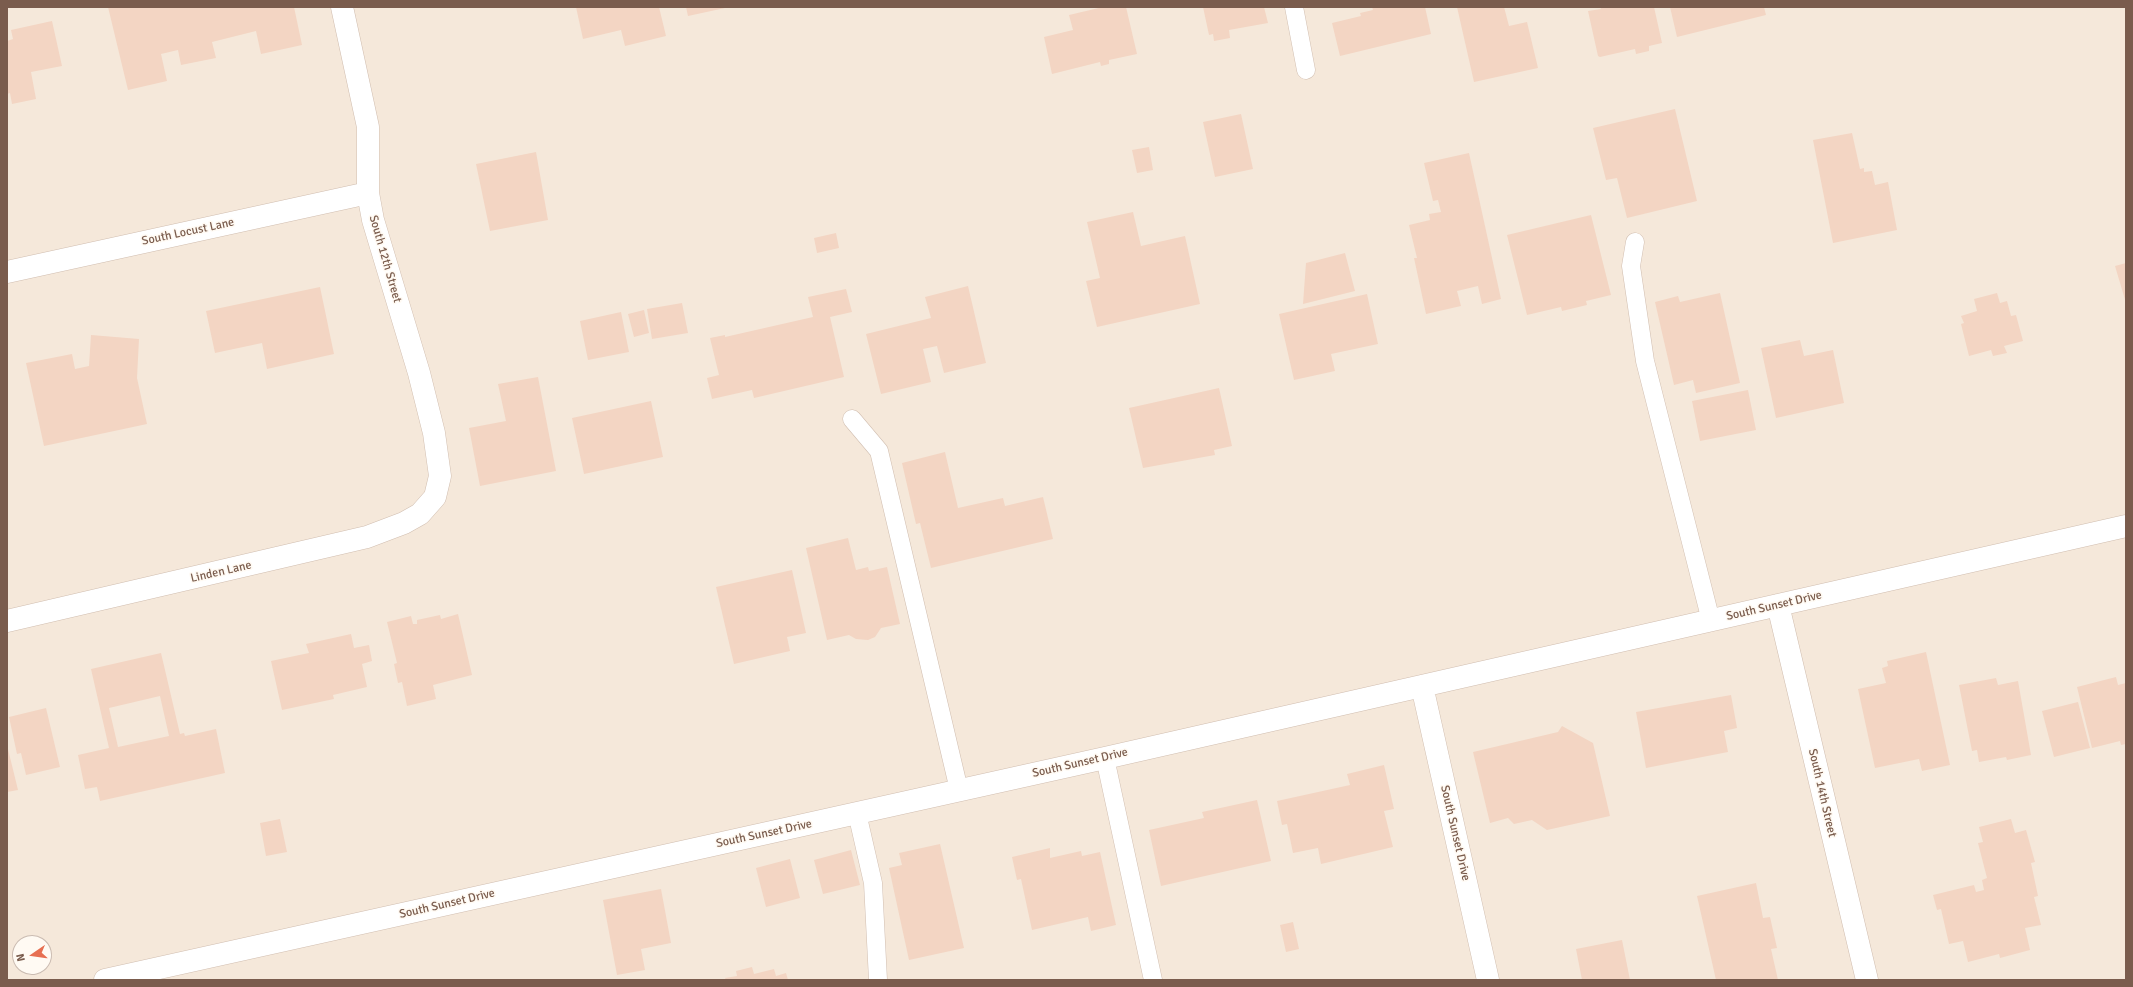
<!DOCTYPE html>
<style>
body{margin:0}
#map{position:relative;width:2133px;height:987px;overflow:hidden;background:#fdf6ec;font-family:Signika,sans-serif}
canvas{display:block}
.frame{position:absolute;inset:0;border:8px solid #7a5c4d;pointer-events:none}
.north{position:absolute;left:12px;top:935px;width:40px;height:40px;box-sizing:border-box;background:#fffaf3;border:1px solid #cabbb1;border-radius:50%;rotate:257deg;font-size:11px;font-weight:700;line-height:16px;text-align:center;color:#7a5c4d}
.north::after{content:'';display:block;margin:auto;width:14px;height:18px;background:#e76f51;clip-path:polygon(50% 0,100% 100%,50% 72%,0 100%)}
</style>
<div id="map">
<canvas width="2133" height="987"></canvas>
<div class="frame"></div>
<div class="north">N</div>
</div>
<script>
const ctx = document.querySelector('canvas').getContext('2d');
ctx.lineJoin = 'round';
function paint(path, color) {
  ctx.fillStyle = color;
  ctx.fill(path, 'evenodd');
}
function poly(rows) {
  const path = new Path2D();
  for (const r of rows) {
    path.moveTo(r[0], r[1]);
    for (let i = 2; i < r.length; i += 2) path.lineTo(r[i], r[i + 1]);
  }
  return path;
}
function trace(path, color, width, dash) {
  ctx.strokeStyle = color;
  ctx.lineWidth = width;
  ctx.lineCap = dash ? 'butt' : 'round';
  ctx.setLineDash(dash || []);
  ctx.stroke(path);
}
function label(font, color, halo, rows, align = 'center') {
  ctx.font = font + ' Signika,sans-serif';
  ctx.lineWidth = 3;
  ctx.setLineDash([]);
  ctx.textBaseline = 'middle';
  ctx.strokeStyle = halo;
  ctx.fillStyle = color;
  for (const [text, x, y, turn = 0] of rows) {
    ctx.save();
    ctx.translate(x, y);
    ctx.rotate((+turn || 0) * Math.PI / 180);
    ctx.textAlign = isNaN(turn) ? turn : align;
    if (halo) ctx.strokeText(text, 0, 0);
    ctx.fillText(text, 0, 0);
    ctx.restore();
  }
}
const residential = poly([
 [7,7,2126,7,2126,980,7,980],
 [20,943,44,943,44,967,20,967]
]);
const building = poly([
 [108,7,294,7,302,45,261,54,256,31,212,42,216,58,181,65,178,50,161,54,167,81,128,90],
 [576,7,659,7,666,36,625,46,621,30,583,39],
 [686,7,725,7,725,8,688,16],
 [1103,7,1126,7,1137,54,1109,60,1109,64,1101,66,1100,62,1052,74,1044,37,1073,30,1069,15],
 [1203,7,1264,7,1268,23,1229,30,1230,38,1214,41,1213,34,1209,35],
 [1372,7,1425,7,1431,34,1340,56,1332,23,1361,16,1360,13,1373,10],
 [1457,7,1504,7,1509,26,1527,22,1538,68,1474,82],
 [1600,7,1654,7,1662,43,1649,46,1649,51,1636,54,1635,49,1600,57,1598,56,1588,11,1601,9],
 [1670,7,1764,7,1766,15,1677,37],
 [52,21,62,66,31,72,36,99,12,104,10,93,7,94,7,41,13,39,11,30],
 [1675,109,1697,201,1627,218,1617,178,1606,180,1593,128],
 [1241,114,1253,169,1215,177,1203,122],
 [1852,133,1860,169,1864,168,1864,172,1872,171,1875,185,1888,182,1897,230,1833,243,1813,140],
 [1149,147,1153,170,1137,173,1132,150],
 [536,152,548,220,490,231,476,164],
 [1469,153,1501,299,1482,304,1478,286,1457,291,1461,306,1426,314,1414,258,1417,258,1409,225,1430,220,1429,214,1441,212,1438,200,1433,201,1424,163],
 [1133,212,1141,246,1185,236,1200,304,1097,327,1086,281,1100,278,1087,222],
 [1591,215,1611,295,1586,301,1587,305,1562,311,1561,307,1527,315,1507,235],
 [836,233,839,248,817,253,814,238],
 [1345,253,1355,291,1303,304,1306,263],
 [2126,263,2126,303,2115,266],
 [968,286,986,363,944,373,937,346,923,349,931,382,881,394,866,334,931,318,925,297],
 [320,287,334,354,267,369,262,343,215,353,206,311],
 [846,289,852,312,830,317,844,377,754,398,752,390,712,399,707,378,719,375,710,338,725,335,725,337,813,317,808,297],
 [1720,293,1740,383,1696,393,1693,380,1674,385,1655,302,1678,296,1680,302],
 [1997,293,2000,303,2007,301,2011,316,2016,315,2023,341,2004,346,2007,353,1993,356,1991,350,1969,356,1961,324,1964,323,1961,316,1977,311,1974,299],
 [1367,294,1378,344,1331,354,1335,371,1294,380,1279,314],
 [682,303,688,333,652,339,647,309],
 [644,310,649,333,634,337,628,314],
 [621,312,629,352,588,360,580,321],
 [91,335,139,339,137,378,147,424,44,446,26,363,72,354,75,369,89,366],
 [1800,340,1804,356,1833,350,1844,403,1776,418,1761,348],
 [538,377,556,471,480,486,469,428,506,421,498,384],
 [1219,388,1232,446,1214,450,1215,455,1143,468,1129,408],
 [1748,390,1756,430,1700,441,1692,401],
 [651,401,663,457,584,474,572,418],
 [945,452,958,508,1003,498,1005,506,1043,497,1053,539,931,568,920,523,916,524,902,463],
 [848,538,856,570,868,567,869,571,887,567,900,624,881,628,875,637,868,640,856,639,849,635,827,640,806,548],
 [792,570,806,633,787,637,790,651,734,664,716,587],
 [458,614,472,675,433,685,436,699,407,706,402,682,398,683,394,664,397,663,387,622,411,616,413,624,417,624,417,620,440,615,441,619],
 [351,634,354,648,369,645,372,661,362,664,367,687,333,695,334,699,282,710,271,661,309,653,306,644],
 [1926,652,1950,765,1922,771,1919,759,1875,768,1858,689,1886,683,1882,668,1888,666,1887,661],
 [161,653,180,734,184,733,185,736,216,729,225,773,100,801,97,787,85,789,78,755,109,748,91,669],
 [160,696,169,736,118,747,109,708],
 [2116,677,2118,685,2126,683,2126,744,2121,745,2120,741,2092,748,2077,687],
 [1996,678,1998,685,2018,681,2031,755,2007,760,2006,757,1979,762,1977,750,1972,751,1959,685],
 [1731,695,1737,728,1724,731,1728,752,1646,768,1636,712],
 [2078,702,2090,748,2054,757,2042,711],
 [46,708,60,767,26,775,21,753,17,754,9,717],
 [1562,726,1593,743,1610,816,1547,830,1532,820,1514,824,1508,818,1490,823,1473,752,1558,732],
 [7,745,18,790,7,792],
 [1384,765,1394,809,1384,811,1393,847,1321,864,1318,848,1293,853,1287,824,1282,825,1277,801,1350,785,1347,774],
 [1257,800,1271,861,1161,886,1149,830,1204,818,1202,812],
 [280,819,287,852,266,856,260,823],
 [2011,819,2015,833,2026,830,2035,862,2031,863,2038,896,2034,897,2041,925,2025,928,2030,950,2000,958,1999,954,1968,962,1963,941,1949,944,1941,909,1937,910,1933,895,1974,885,1976,892,1984,890,1982,880,1987,878,1978,843,1983,842,1979,827],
 [940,844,964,948,909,960,889,868,902,865,899,853],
 [1050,848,1050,858,1081,851,1082,856,1100,852,1116,925,1091,931,1088,917,1032,930,1021,879,1017,880,1012,857],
 [851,850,860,885,823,894,814,860],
 [790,859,800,898,766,907,756,868],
 [1756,883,1763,918,1770,917,1777,948,1771,949,1778,980,1716,980,1697,896],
 [661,889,671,943,641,949,645,970,617,975,603,900],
 [1293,922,1299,949,1286,952,1280,925],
 [1622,940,1630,980,1582,980,1576,949],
 [752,967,754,974,774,969,776,976,786,973,788,980,726,980,725,978,737,976,736,971]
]);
const lane = poly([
 [1294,7,1306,70],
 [1635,242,1631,266,1645,361,1711,621],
 [852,419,879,451,959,790],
 [1105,758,1153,980],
 [857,813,873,883,878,980]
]);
const street = poly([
 [7,272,368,193],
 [1778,605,1867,980],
 [7,621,367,537,404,523,420,514,435,497,440,476,434,433,419,373,373,220,368,193,368,127,342,7],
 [1422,686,1488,980],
 [105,980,1105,758,2126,526]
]);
const streetNames = [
 ["South Locust Lane",188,232,-12],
 ["South 12th Street",385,259,74],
 ["Linden Lane",221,572,-13],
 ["South Sunset Drive",1774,606,-13],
 ["South Sunset Drive",1080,763,-13],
 ["South 14th Street",1822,793,77],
 ["South Sunset Drive",1455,833,77],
 ["South Sunset Drive",764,834,-12],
 ["South Sunset Drive",447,904,-13]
];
paint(residential, '#f5e8da');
paint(building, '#f3d5c3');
trace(lane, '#d1beb0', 19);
trace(street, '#d1beb0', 23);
trace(lane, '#fff', 18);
trace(street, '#fff', 22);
label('12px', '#7a5c4d', '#fffaf3', streetNames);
</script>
